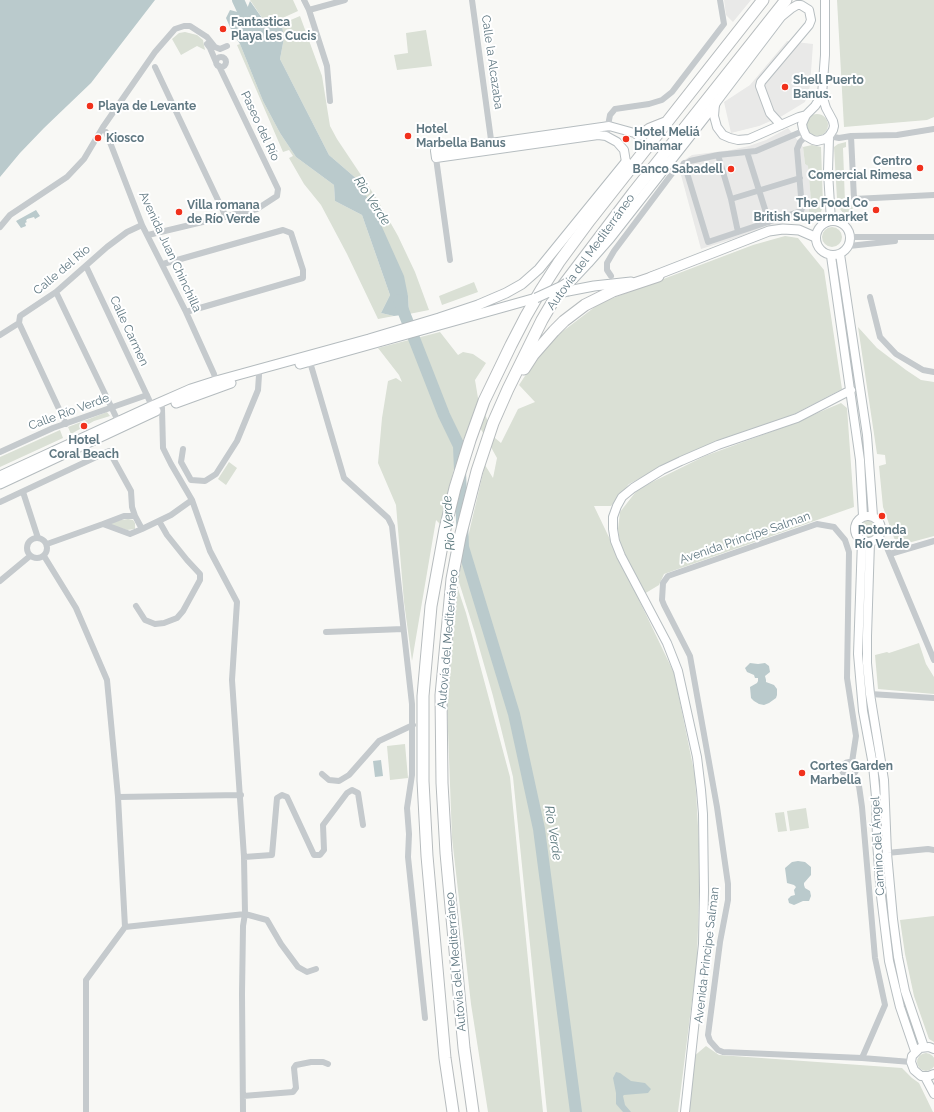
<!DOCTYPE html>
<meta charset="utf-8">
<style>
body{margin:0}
canvas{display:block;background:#f8f8f5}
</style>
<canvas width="934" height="1112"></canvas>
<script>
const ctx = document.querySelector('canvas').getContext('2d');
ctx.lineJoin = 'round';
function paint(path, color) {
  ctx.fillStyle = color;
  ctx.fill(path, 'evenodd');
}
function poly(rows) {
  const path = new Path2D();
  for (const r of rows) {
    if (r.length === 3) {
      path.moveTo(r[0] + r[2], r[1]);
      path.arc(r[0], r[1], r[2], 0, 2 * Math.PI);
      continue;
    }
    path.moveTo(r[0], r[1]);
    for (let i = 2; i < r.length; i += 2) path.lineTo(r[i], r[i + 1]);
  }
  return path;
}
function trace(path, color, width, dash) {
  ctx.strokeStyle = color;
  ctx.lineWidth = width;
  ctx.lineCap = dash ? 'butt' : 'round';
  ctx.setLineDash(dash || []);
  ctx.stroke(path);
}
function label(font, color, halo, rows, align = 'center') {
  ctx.font = font + ' Raleway,sans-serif';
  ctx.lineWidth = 4;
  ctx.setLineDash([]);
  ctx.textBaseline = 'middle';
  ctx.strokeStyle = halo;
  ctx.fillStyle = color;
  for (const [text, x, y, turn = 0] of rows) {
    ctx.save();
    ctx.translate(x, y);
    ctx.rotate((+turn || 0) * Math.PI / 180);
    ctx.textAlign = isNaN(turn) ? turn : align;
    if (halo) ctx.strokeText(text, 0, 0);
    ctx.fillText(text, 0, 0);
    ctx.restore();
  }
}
const built = poly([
 [724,0,751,0,733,22,726,15],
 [787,41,813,44,810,86,805,102,782,116,759,126,731,133,724,102,750,85],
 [788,128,803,147,805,164,808,166,811,201,809,203,809,213,806,214,806,216,701,249,678,164,692,155,731,150,749,146,766,140]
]);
const green = poly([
 [250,0,293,0,298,11,267,25],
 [837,0,934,0,934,117,927,120,844,127],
 [300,16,322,76,330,126,337,139,377,199,398,236,415,272,429,310,409,314,408,296,358,180,329,155,280,59,284,38,282,25,279,25],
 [426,30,432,66,397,70,394,55,408,53,406,33],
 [185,32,197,35,203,40,205,50,197,46,181,55,172,39,179,33],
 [240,44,263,101,280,133,296,157,334,185,335,201,362,215,390,295,381,313,394,316,378,319,347,254,321,205,304,184,289,158,293,156,289,150,283,152,237,45],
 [817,125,11],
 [846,142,846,147,843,148,845,203,852,203,854,221,844,214,840,209,837,199,834,147,838,144],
 [812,145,821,147,823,205,821,212,806,216,806,214,809,213,809,203,811,201,808,166,805,164,803,147],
 [832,237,10],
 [785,236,798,238,824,270,842,389,775,424,741,433,688,453,629,484,611,506,594,506,674,673,695,776,700,860,697,961,678,1112,547,1112,513,777,493,696,475,633,458,579,485,465,493,478,497,458,473,415,457,457,440,524,436,520,412,661,404,602,396,505,378,463,382,418,388,381,396,378,402,382,399,375,378,348,440,332,458,355,463,352,473,354,486,363,475,380,478,398,495,438,501,443,518,409,535,402,519,385,546,344,600,303,753,245],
 [474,282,478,292,442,305,439,296],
 [858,327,877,348,906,370,921,380,934,382,934,536,897,546,883,507,879,466,886,464,885,455,877,454],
 [841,403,847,408,854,507,664,574,659,585,644,594,621,550,618,529,620,512,638,489,705,456,784,427],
 [107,412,110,416,94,421,71,434,68,427],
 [60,430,63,438,0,467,0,457],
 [229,462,237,468,226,485,218,479],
 [128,519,133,520,135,523,135,529,127,530,111,525,111,523,121,520],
 [867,529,9],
 [457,586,466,613,510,777,543,1112,488,1112,471,1004,452,838,447,704],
 [919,643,926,664,934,677,934,694,878,689,875,655,887,652,889,653],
 [405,744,408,778,390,780,387,746],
 [806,808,809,828,790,831,787,811],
 [784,812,787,831,778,832,775,813],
 [934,916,934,1042,929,1039,914,996,905,954,900,920],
 [706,1046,719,1055,902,1068,912,1078,919,1083,933,1112,689,1112,693,1057],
 [926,1062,9]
]);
const water = poly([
 [0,0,155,0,91,83,44,128,20,153,0,177],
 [250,1,267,25,282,25,284,38,280,59,329,155,358,180,382,227,404,276,408,296,409,314,394,316,381,313,390,295,362,215,335,201,334,185,296,157,280,133,263,101,240,44,233,34,226,18,230,10,245,14],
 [36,210,40,216,35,219,34,217,27,219,26,221,27,222,25,223,26,226,21,228,16,221],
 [750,663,758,664,765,663,769,666,770,672,765,676,766,680,766,682,774,685,777,689,777,695,776,698,769,703,764,705,759,704,754,701,751,698,750,687,757,683,758,681,758,678,755,678,754,675,747,672,745,668],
 [381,760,383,776,375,777,373,761],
 [798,861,805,862,811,867,811,875,804,883,804,885,805,888,810,891,811,896,809,901,803,901,794,905,789,903,788,899,791,896,795,895,794,890,796,887,794,885,787,883,785,868,792,862],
 [616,1072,620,1073,631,1081,645,1083,651,1089,648,1093,624,1095,623,1096,625,1105,631,1112,623,1112,616,1104,616,1093,613,1078]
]);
const river = poly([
 [238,0,251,28],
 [399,300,444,415,459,446,463,547,514,714,539,829,576,1112]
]);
const street = poly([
 [304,0,309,10,327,66,330,101],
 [472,0,492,147],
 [309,10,345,0],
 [207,44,210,48,216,62],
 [221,62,5],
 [155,67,226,217],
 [934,129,897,135,851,136,854,199,934,195],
 [106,132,142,225,186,312,214,374,216,381],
 [606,136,610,115,615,109,649,104,662,100,672,92,724,24,720,0],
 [829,136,839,138,851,136],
 [747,152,769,222],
 [718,155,731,199,738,232],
 [436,158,450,260],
 [684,163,708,242,801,211,802,208,797,149,800,142,806,136],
 [731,199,800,178],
 [0,227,10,215,67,177,84,159,103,127,155,52,175,29,184,26,190,26,207,37,215,47,220,49,227,46],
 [148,235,257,209,277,196,278,189,219,66],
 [851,237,934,237],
 [849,246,895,241],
 [163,264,283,230,291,233,303,270,303,278,186,312],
 [86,266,152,406],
 [611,276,607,270,607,263,614,251,674,171,690,161,718,155,756,151,803,131],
 [56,292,118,421],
 [870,297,880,337,896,354,923,370,934,372],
 [19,323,66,424],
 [0,335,19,323,20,316,56,292,107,247,127,232,142,225],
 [310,362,344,478,388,518,392,526,412,704,412,775,407,808,409,834,408,857,425,1018],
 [162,408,163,448,171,464,192,500,210,551,237,602,232,680,244,857,245,914,243,926,242,994,243,1112],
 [183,449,181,462,191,480,205,481,216,474,237,441,258,390,259,375],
 [0,452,53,428,147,395],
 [23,492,38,538],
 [0,502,109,451,131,491,132,507,135,516],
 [142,529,171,515,192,500],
 [879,535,885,543,934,660],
 [37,548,10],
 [47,544,103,524,130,534,142,529,135,516,124,516,103,524],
 [890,554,934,541],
 [44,556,76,608,107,680,118,797,125,927,86,980,86,1112],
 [0,581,30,556],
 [136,606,145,620,155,624,164,623,177,618,183,611,200,580,200,574,187,560,167,535,159,521],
 [326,632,403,629],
 [870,694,934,698],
 [852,762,856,736,847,678,849,552,845,540,834,527,817,524,668,576,663,583,662,600,664,605,690,656,717,807,728,884,728,900,720,942,708,1035,710,1041,718,1050,723,1052,862,1058,911,1062],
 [849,769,7],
 [856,767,873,765],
 [322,774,329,780,339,781,349,775,379,741,413,725],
 [853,775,859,786,862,807,875,958,885,1005,862,1058],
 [118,797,241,795],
 [887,853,928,849,934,850],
 [244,857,272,855,277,798,282,795,287,797,314,855,320,855,324,850,323,825,347,793,352,790,358,793,363,825],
 [125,927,245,914,267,920,281,944,298,967,307,972,316,969],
 [243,1096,293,1092,296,1088,294,1068,296,1065,311,1062,323,1062,328,1064]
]);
const secondary = poly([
 [822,95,826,108,833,121,834,126,833,130,829,136,825,139,817,141,813,140,806,136,803,129,802,124,806,115,815,106,822,95,825,55,825,0],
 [781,125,770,113,760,86,761,82,809,25,811,20,809,10,801,5,797,5,792,8,781,17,721,96,715,104,714,116,717,127,723,135,730,138,738,140,749,139,799,117,806,115],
 [829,137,828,172,831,221],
 [626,162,624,150,617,142,606,136,598,135,436,158,435,151,609,126,638,134],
 [833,238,17],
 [840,254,867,435,873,516],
 [831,256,860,460,863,516],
 [868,529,13],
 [862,541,858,654,863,711,873,765,876,797,877,842,881,896,889,961,900,1007,915,1051],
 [870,542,867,636,867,663,870,694,884,780,887,853,893,919,898,957,905,991,924,1047],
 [934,1049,929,1047,920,1048,912,1056,911,1062,914,1070,921,1076,929,1076,934,1074],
 [925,1077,934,1094],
 [685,1112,703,944,704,891,703,814,701,790,697,757,678,671,667,643,621,556,615,541,613,529,613,517,617,506,622,497,633,488,662,470,681,461,718,445,797,418,851,390]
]);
const primary = poly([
 [651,277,769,231,783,229,799,230,815,237],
 [573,279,588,263,610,238,715,104],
 [568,291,594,286,631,282],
 [300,364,536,298],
 [176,403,231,383],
 [0,476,152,406,191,389,216,381,369,339,439,318,478,305,506,293,522,284,539,269,626,162],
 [0,484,156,411]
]);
const highway = poly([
 [638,134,643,134,650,129,665,123],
 [524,369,533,355,554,331,564,321,585,305,613,291,658,276],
 [453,1112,445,1058,427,856,423,781,423,696,431,606,445,529,455,488,470,440,484,401,511,345,526,316,541,290,559,262,590,220,763,0],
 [473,1112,464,1048,446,853,442,783,441,695,452,579,460,537,477,471,493,423,508,389,542,320,559,291,633,193,786,0]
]);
const primaryBridge = poly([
 [553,295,568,291],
 [536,298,562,286,573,279]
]);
const markers = [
 [223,29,4,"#f1311c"],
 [785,87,4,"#f1311c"],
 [90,106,4,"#f1311c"],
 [408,136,4,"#f1311c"],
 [98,138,4,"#f1311c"],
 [626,139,4,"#f1311c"],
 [920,168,4,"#f1311c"],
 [731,169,4,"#f1311c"],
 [876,210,4,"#f1311c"],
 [179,212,4,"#f1311c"],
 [84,426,4,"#f1311c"],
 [882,516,4,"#f1311c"],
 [802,773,4,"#f1311c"]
];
const poiNames = [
 ["Fantastica",231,22],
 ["Playa les Cucis",231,36],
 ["Shell Puerto",793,80],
 ["Banus.",793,94],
 ["Playa de Levante",98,106],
 ["Hotel",416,129],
 ["Marbella Banus",416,143],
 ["Hotel Meliá",634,132],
 ["Dinamar",634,146],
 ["Kiosco",106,138],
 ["Centro",912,161,"right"],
 ["Comercial Rimesa",912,175,"right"],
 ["Banco Sabadell",723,169,"right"],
 ["The Food Co",868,203,"right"],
 ["British Supermarket",868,217,"right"],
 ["Villa romana",187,205],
 ["de Río Verde",187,219],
 ["Hotel",84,440,"center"],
 ["Coral Beach",84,454,"center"],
 ["Rotonda",882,530,"center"],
 ["Río Verde",882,544,"center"],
 ["Cortes Garden",810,766],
 ["Marbella",810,780]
];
const streetNames = [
 ["Calle la Alcazaba",492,62,82],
 ["Paseo del Río",260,126,65],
 ["Avenida Juan Chinchilla",170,252,65],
 ["Autovía del Mediterráneo",591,252,-54],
 ["Calle del Río",62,270,-40],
 ["Calle Carmen",129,331,65],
 ["Calle Río Verde",69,412,-20],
 ["Avenida Príncipe Salman",745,538,-19],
 ["Autovía del Mediterráneo",448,639,-85],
 ["Camino del Ángel",878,846,-93],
 ["Avenida Principe Salman",707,955,-83],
 ["Autovía del Mediterráneo",456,962,-95]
];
const waterNames = [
 ["Rio Verde",372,201,57],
 ["Rio Verde",449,523,-94],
 ["Rio Verde",553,833,81]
];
paint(built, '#e9e9e8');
paint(green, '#dae0d5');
paint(water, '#bacacc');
trace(river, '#bacacc', 12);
trace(secondary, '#b7bec1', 10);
trace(primary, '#b5bcbf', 11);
trace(highway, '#b7bcbe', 13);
trace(street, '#c5cacd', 6);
trace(secondary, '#fff', 8);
trace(primary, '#fff', 9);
trace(highway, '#fff', 11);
trace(primaryBridge, '#b5bcbf', 11, []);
trace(primaryBridge, '#fff', 9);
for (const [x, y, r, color] of markers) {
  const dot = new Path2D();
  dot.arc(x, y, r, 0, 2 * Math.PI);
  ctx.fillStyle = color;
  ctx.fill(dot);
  trace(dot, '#fff', 1.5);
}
label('bold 12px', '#607882', '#fff', poiNames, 'left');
label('12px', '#607882', '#fff', streetNames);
label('italic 13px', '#5b787d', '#fff', waterNames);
</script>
